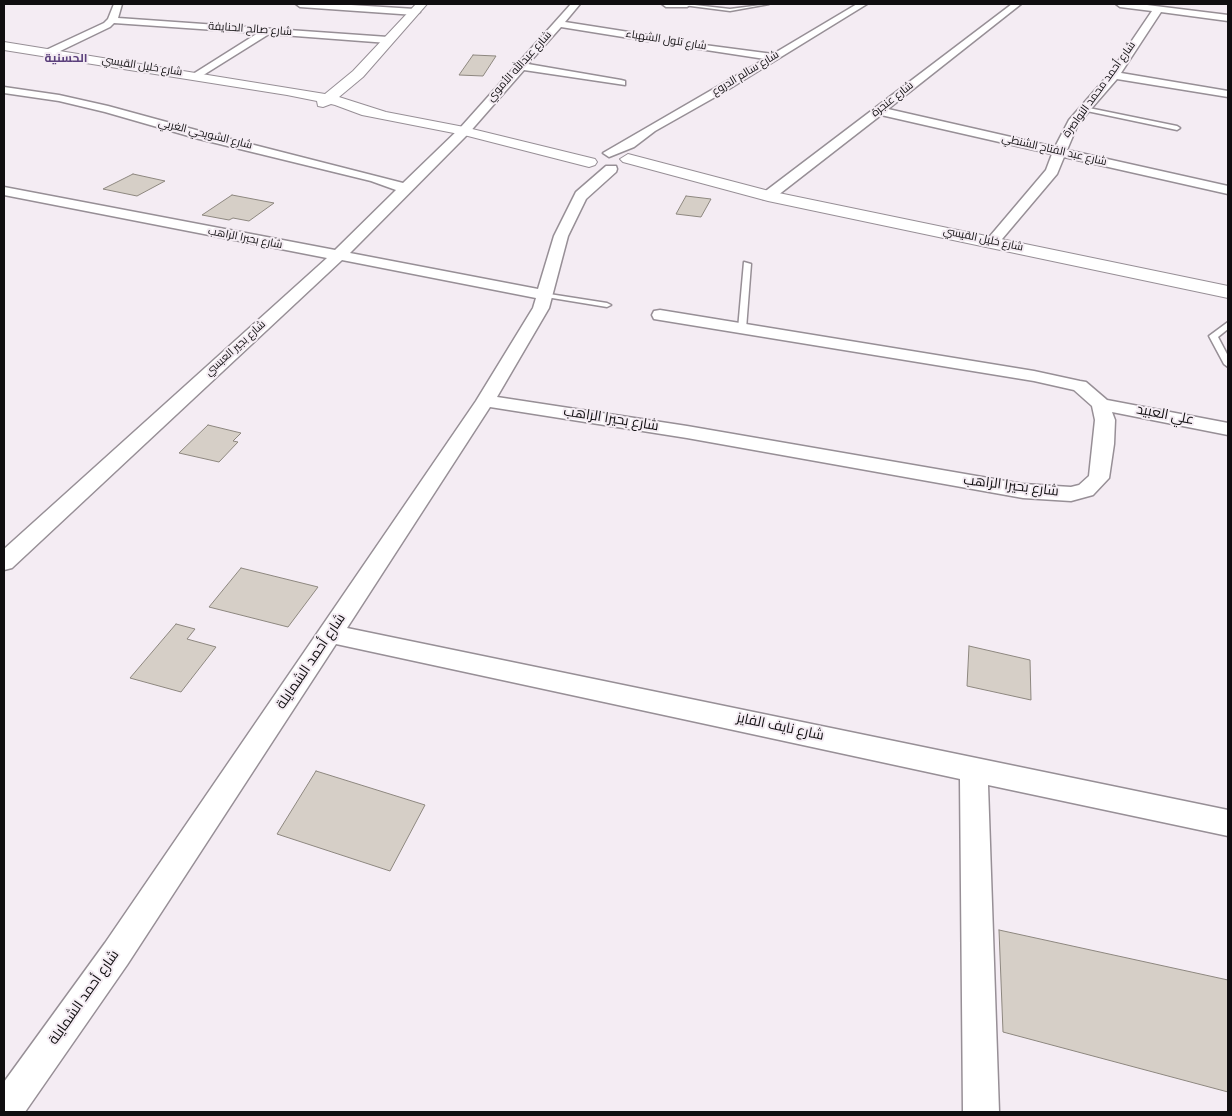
<!DOCTYPE html>
<meta charset="utf-8">
<style>
body{margin:0}
#map{position:relative;width:1232px;height:1116px;overflow:hidden;background:#f4ecf3;font-family:Overpass,sans-serif}
canvas{display:block}
.frame{position:absolute;inset:0;border:5px solid #100e10;pointer-events:none}
</style>
<div id="map">
<canvas width="1232" height="1116"></canvas>
<div class="frame"></div>
</div>
<script>
const ctx = document.querySelector('canvas').getContext('2d');
ctx.lineJoin = 'round';
function paint(path, color) {
  ctx.fillStyle = color;
  ctx.fill(path, 'evenodd');
}
function poly(rows) {
  const path = new Path2D();
  for (const r of rows) {
    path.moveTo(r[0], r[1]);
    for (let i = 2; i < r.length; i += 2) path.lineTo(r[i], r[i + 1]);
  }
  return path;
}
function trace(path, color, width, dash) {
  ctx.strokeStyle = color;
  ctx.lineWidth = width;
  ctx.lineCap = dash ? 'butt' : 'round';
  ctx.setLineDash(dash || []);
  ctx.stroke(path);
}
function label(font, color, halo, rows, align = 'center') {
  ctx.font = font + ' Overpass,Cairo,sans-serif';
  ctx.lineWidth = 4;
  ctx.setLineDash([]);
  ctx.textBaseline = 'middle';
  ctx.strokeStyle = halo;
  ctx.fillStyle = color;
  for (const [text, x, y, turn = 0] of rows) {
    ctx.save();
    ctx.translate(x, y);
    ctx.rotate((+turn || 0) * Math.PI / 180);
    ctx.textAlign = isNaN(turn) ? turn : align;
    if (halo) ctx.strokeText(text, 0, 0);
    ctx.fillText(text, 0, 0);
    ctx.restore();
  }
}
const building = poly([
 [473,55,496,56,483,76,459,75,473,55],
 [133,174,165,181,137,196,103,189,133,174],
 [232,195,274,203,249,221,233,218,229,220,202,215,232,195],
 [686,196,711,199,701,217,676,214,686,196],
 [208,425,241,433,233,441,238,442,219,462,179,453,208,425],
 [241,568,318,587,288,627,209,607,241,568],
 [176,624,195,629,187,639,216,647,181,692,130,678,176,624],
 [969,646,1030,660,1031,700,967,686,969,646],
 [316,771,425,805,390,871,277,834,316,771],
 [999,930,1228,980,1228,1092,1003,1032,999,930]
]);
const path = poly([
 [664,41,678,43]
]);
const lane = poly([
 [686,4,730,9,769,4,730,11,683,5,686,4],
 [1084,107,1177,126,1180,128,1177,130,1082,110,1084,107],
 [744,262,751,264,746,329,742,332,738,329,744,262],
 [543,293,607,303,611,305,607,307,546,297,542,295,543,293],
 [1228,322,1228,329,1218,337,1228,356,1228,367,1224,364,1209,336,1228,322]
]);
const street = poly([
 [114,4,122,4,118,18,388,37,393,40,388,43,269,34,197,79,193,78,193,74,258,33,114,23,110,27,54,54,46,54,46,50,104,23,108,19,114,4],
 [296,4,335,4,415,9,420,12,415,15,300,7,296,4],
 [571,4,580,4,565,22,648,35,653,38,648,41,561,27,528,64,621,80,625,81,625,85,524,70,468,134,350,253,538,289,554,236,576,192,606,166,616,166,617,169,616,172,586,199,568,236,549,308,497,397,687,426,1023,484,1071,487,1079,485,1089,476,1095,420,1092,406,1074,390,1034,381,654,319,652,315,654,311,660,310,1034,371,1080,381,1086,382,1107,400,1228,423,1228,435,1112,412,1115,420,1114,444,1109,478,1093,495,1071,501,1023,498,687,438,490,407,347,628,1228,810,1228,836,988,785,999,1112,963,1112,960,779,336,644,127,965,25,1112,4,1112,4,1082,105,943,476,401,533,308,536,298,342,260,12,568,4,570,4,549,327,258,4,195,4,187,335,250,396,190,371,181,199,139,105,112,59,101,4,93,4,87,59,95,108,106,207,133,403,183,460,128,571,4],
 [662,4,691,4,687,7,666,7,662,4],
 [857,4,867,4,724,92,655,131,634,147,609,157,603,153,765,59,693,48,689,47,689,43,773,54,857,4],
 [1012,4,1021,4,888,109,1055,147,1069,120,1110,73,1152,11,1120,7,1116,4,1139,4,1228,15,1228,21,1161,12,1121,73,1228,91,1228,97,1117,79,1078,124,1067,150,1228,186,1228,194,1064,157,1057,174,997,245,992,246,985,242,1046,170,1052,154,881,115,773,199,763,199,761,196,763,193,1012,4]
]);
const secondary = poly([
 [416,4,427,4,363,77,339,97,386,112,464,127,595,159,597,162,595,165,589,167,464,135,362,115,335,105,331,104,323,107,318,106,317,101,287,95,4,50,4,42,325,94,353,71,416,4],
 [628,154,769,191,1228,286,1228,298,768,201,623,162,620,159,628,154]
]);
const farStreetnames = [
 ["شارع صالح الحنايفة",250,30,4],
 ["شارع تلول الشهباء",666,41,9],
 ["شارع خليل القيسي",142,67,9],
 ["شارع عبدالله الأموي",520,67,-48],
 ["شارع سالم الدروع",746,74,-31],
 ["شارع أحمد محمد النواصرة",1100,90,-54],
 ["شارع عنجرة",893,100,-38],
 ["شارع الشويحي الغربي",205,135,14],
 ["شارع عبد الفتاح الشنطي",1054,151,13],
 ["شارع بحيرا الراهب",245,239,11],
 ["شارع خليل القيسي",983,240,12],
 ["شارع بجير العبسي",236,349,-42]
];
const farNeighbourhoodnames = [
 ["الحسنية",66,60]
];
const streetNames = [
 ["علي العبيد",1165,416,11],
 ["شارع بحيرا الراهب",611,420,9],
 ["شارع بحيرا الراهب",1011,487,7],
 ["شارع أحمد الشمايلة",312,662,-56],
 ["شارع نايف الفايز",780,728,12],
 ["شارع أحمد الشمايلة",85,998,-55]
];
paint(building, '#d6cfc7');
trace(building, '#8d877f', 1);
trace(lane, '#978f96', 3);
trace(street, '#978f96', 3);
trace(secondary, '#978f96', 2);
trace(path, '#8d888d', 1, [2, 1]);
paint(lane, '#fff');
paint(street, '#fff');
paint(secondary, '#fff');
label('11px', '#100e10', '#f4ecf3', farStreetnames);
label('bold 12px', '#5b407c', '#f4ecf3', farNeighbourhoodnames);
label('14px', '#100e10', '#f4ecf3', streetNames);
</script>
